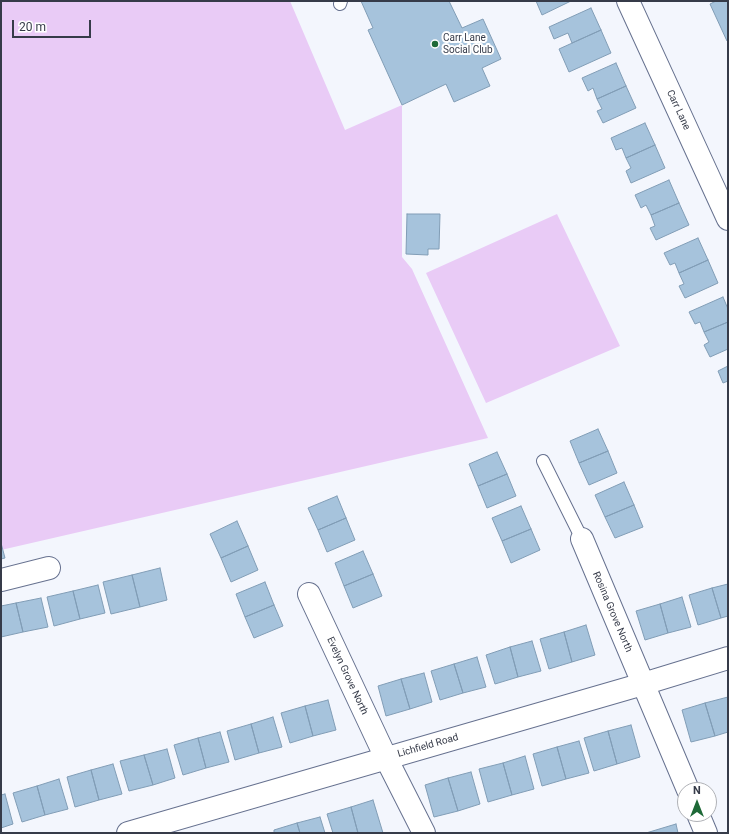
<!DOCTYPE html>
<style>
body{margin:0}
#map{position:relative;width:729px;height:834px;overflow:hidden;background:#f3f6fd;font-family:Roboto,sans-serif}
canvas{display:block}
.frame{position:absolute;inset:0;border:2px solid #363b49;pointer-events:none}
.north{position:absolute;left:677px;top:782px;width:40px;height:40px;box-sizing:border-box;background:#fff;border:1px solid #afb1b6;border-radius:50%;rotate:0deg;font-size:11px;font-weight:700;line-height:16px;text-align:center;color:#363b49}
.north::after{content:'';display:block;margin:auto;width:14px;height:18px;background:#1e6937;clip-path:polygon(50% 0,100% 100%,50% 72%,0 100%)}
.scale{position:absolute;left:12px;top:20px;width:79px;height:18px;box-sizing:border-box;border:2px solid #363b49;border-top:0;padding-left:5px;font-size:12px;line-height:14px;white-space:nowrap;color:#363b49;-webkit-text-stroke:3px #fff;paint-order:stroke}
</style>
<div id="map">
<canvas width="729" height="834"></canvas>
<div class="frame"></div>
<div class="north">N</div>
<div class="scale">20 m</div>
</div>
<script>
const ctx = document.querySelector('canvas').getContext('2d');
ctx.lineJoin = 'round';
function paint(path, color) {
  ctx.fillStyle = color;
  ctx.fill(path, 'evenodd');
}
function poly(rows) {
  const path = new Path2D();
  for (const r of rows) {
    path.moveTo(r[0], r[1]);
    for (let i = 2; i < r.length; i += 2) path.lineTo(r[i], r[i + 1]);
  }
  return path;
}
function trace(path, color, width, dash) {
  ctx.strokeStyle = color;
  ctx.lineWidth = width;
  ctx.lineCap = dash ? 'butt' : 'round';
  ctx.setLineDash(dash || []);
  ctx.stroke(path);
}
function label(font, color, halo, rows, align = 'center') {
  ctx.font = font + ' Roboto,sans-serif';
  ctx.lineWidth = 4;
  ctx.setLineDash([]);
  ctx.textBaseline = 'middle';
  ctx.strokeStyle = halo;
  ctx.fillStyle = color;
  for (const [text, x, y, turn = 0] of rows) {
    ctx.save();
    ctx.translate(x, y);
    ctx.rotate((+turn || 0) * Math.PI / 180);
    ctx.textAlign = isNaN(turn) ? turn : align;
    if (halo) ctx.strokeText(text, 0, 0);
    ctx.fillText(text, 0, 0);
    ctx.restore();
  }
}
const green = poly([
 [1,1,290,1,345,130,402,105,402,257,412,269,488,438,1,550],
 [557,214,620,346,486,403,426,273]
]);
const building = poly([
 [361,1,449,1,462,28,483,19,501,59,482,68,490,86,454,102,446,84,402,105,368,30,373,28,361,1],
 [536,1,571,1,542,15,536,1],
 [716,1,728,1,728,40,727,41,710,4,716,1],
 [591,8,601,30,572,43,568,33,554,39,549,27,591,8],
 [601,30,611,53,569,72,559,49,601,30],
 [616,63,626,86,597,99,593,88,588,91,582,78,616,63],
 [626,86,636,108,603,123,597,111,602,109,597,99,626,86],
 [645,123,655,145,626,158,622,148,616,150,611,138,645,123],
 [655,145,665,168,631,183,626,171,631,168,626,158,655,145],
 [669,180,679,203,651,215,646,205,641,208,635,195,669,180],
 [679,203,689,225,656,240,650,228,655,226,651,215,679,203],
 [407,214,440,214,439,249,428,249,428,255,406,254,407,214],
 [698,238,708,260,679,273,675,263,670,265,664,253,698,238],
 [708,260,718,283,685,298,679,286,684,284,679,273,708,260],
 [723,297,728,309,728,322,704,332,700,322,695,324,689,312,723,297],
 [728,322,728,349,710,357,704,345,709,342,704,332,728,322],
 [728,366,728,381,723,383,718,371,728,366],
 [598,429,608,451,579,463,570,441,598,429],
 [608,451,617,473,589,485,579,463,608,451],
 [497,452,507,474,478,486,469,464,497,452],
 [507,474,516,496,487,508,478,486,507,474],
 [624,482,634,505,605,517,595,495,624,482],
 [337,496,346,518,318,530,308,508,337,496],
 [634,505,643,527,615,538,605,517,634,505],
 [521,506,531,529,502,541,492,518,521,506],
 [346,518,355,540,327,552,318,530,346,518],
 [237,521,248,546,221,558,210,534,237,521],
 [531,529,540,550,511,563,502,541,531,529],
 [1,543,5,558,1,559,1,543],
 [248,546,258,570,231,582,221,558,248,546],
 [363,551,373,574,344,586,335,563,363,551],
 [160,568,167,600,140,607,132,575,160,568],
 [373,574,382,596,353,608,344,586,373,574],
 [132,575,140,607,111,614,103,582,132,575],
 [265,582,274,605,245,617,236,594,265,582],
 [728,584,728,616,721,618,712,588,728,584],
 [98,585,105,613,80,619,73,591,98,585],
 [712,588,721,618,698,625,689,595,712,588],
 [73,591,80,619,54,626,47,597,73,591],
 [682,597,691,627,668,633,660,604,682,597],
 [41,598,48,627,23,632,16,603,41,598],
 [16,603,23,632,1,637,1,606,16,603],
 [660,604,668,633,645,640,636,611,660,604],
 [274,605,283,626,254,638,245,617,274,605],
 [586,625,595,655,572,662,564,632,586,625],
 [564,632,572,662,549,669,540,639,564,632],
 [532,641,541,671,518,677,510,647,532,641],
 [510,647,518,677,495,684,486,655,510,647],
 [477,657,486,687,463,693,454,664,477,657],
 [454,664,463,693,440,700,431,671,454,664],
 [424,673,432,702,410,709,401,679,424,673],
 [401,679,410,709,386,716,378,686,401,679],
 [728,697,728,732,715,736,705,703,728,697],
 [328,700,336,730,313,736,305,706,328,700],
 [705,703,715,736,691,742,682,710,705,703],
 [305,706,313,736,290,743,281,713,305,706],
 [273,717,282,747,259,753,251,724,273,717],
 [251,724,259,753,235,760,227,731,251,724],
 [631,725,640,757,617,764,608,731,631,725],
 [608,731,617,764,594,771,584,738,608,731],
 [220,732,229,762,206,768,198,738,220,732],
 [198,738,206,768,183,775,174,745,198,738],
 [579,741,589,773,566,779,557,747,579,741],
 [557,747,566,779,542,786,533,754,557,747],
 [167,749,175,778,153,785,144,755,167,749],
 [144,755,153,785,129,791,120,761,144,755],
 [525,756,534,789,512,795,503,763,525,756],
 [503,763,512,795,488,802,479,769,503,763],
 [113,764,122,794,99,800,91,770,113,764],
 [91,770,99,800,75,807,67,777,91,770],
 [471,772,480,804,458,811,448,778,471,772],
 [448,778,458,811,434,817,425,785,448,778],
 [59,779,68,809,45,815,37,786,59,779],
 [37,786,45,815,22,822,13,793,37,786],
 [5,794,13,824,1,828,1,795,5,794],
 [373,800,383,833,358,833,351,807,373,800],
 [351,807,358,833,333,833,327,814,351,807],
 [320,817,325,833,300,833,297,823,320,817],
 [297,823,300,833,274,833,274,830,297,823],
 [676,824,678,833,646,833,676,824]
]);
const service = poly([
 [340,4,341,1],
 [543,461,582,539]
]);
const minor = poly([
 [582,539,688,790],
 [1,580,49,568],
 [309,594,386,758,424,833],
 [698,814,706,833],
 [128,833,643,684,728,658]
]);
const tertiary = poly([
 [628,1,728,219]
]);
const markers = [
 [435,44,4,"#1e6937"]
];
const poiNames = [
 ["Carr Lane",443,38],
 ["Social Club",443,50]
];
const streetNames = [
 ["Carr Lane",678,110,65],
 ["Rosina Grove North",612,612,67],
 ["Evelyn Grove North",347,676,65],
 ["Lichfield Road",428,746,-16]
];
paint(green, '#e9cbf6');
paint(building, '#a6c3dc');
trace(building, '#819db6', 1);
trace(service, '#66718f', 14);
trace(minor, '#66718f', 24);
trace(tertiary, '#66718f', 24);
trace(service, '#fff', 12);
trace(minor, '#fff', 22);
trace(tertiary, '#fff', 22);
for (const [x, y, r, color] of markers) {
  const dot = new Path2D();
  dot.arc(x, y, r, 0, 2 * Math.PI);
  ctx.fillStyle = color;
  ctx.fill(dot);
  trace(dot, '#fff', 1.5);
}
label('10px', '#363b49', '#fff', poiNames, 'left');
label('10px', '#363b49', '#fff', streetNames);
</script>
